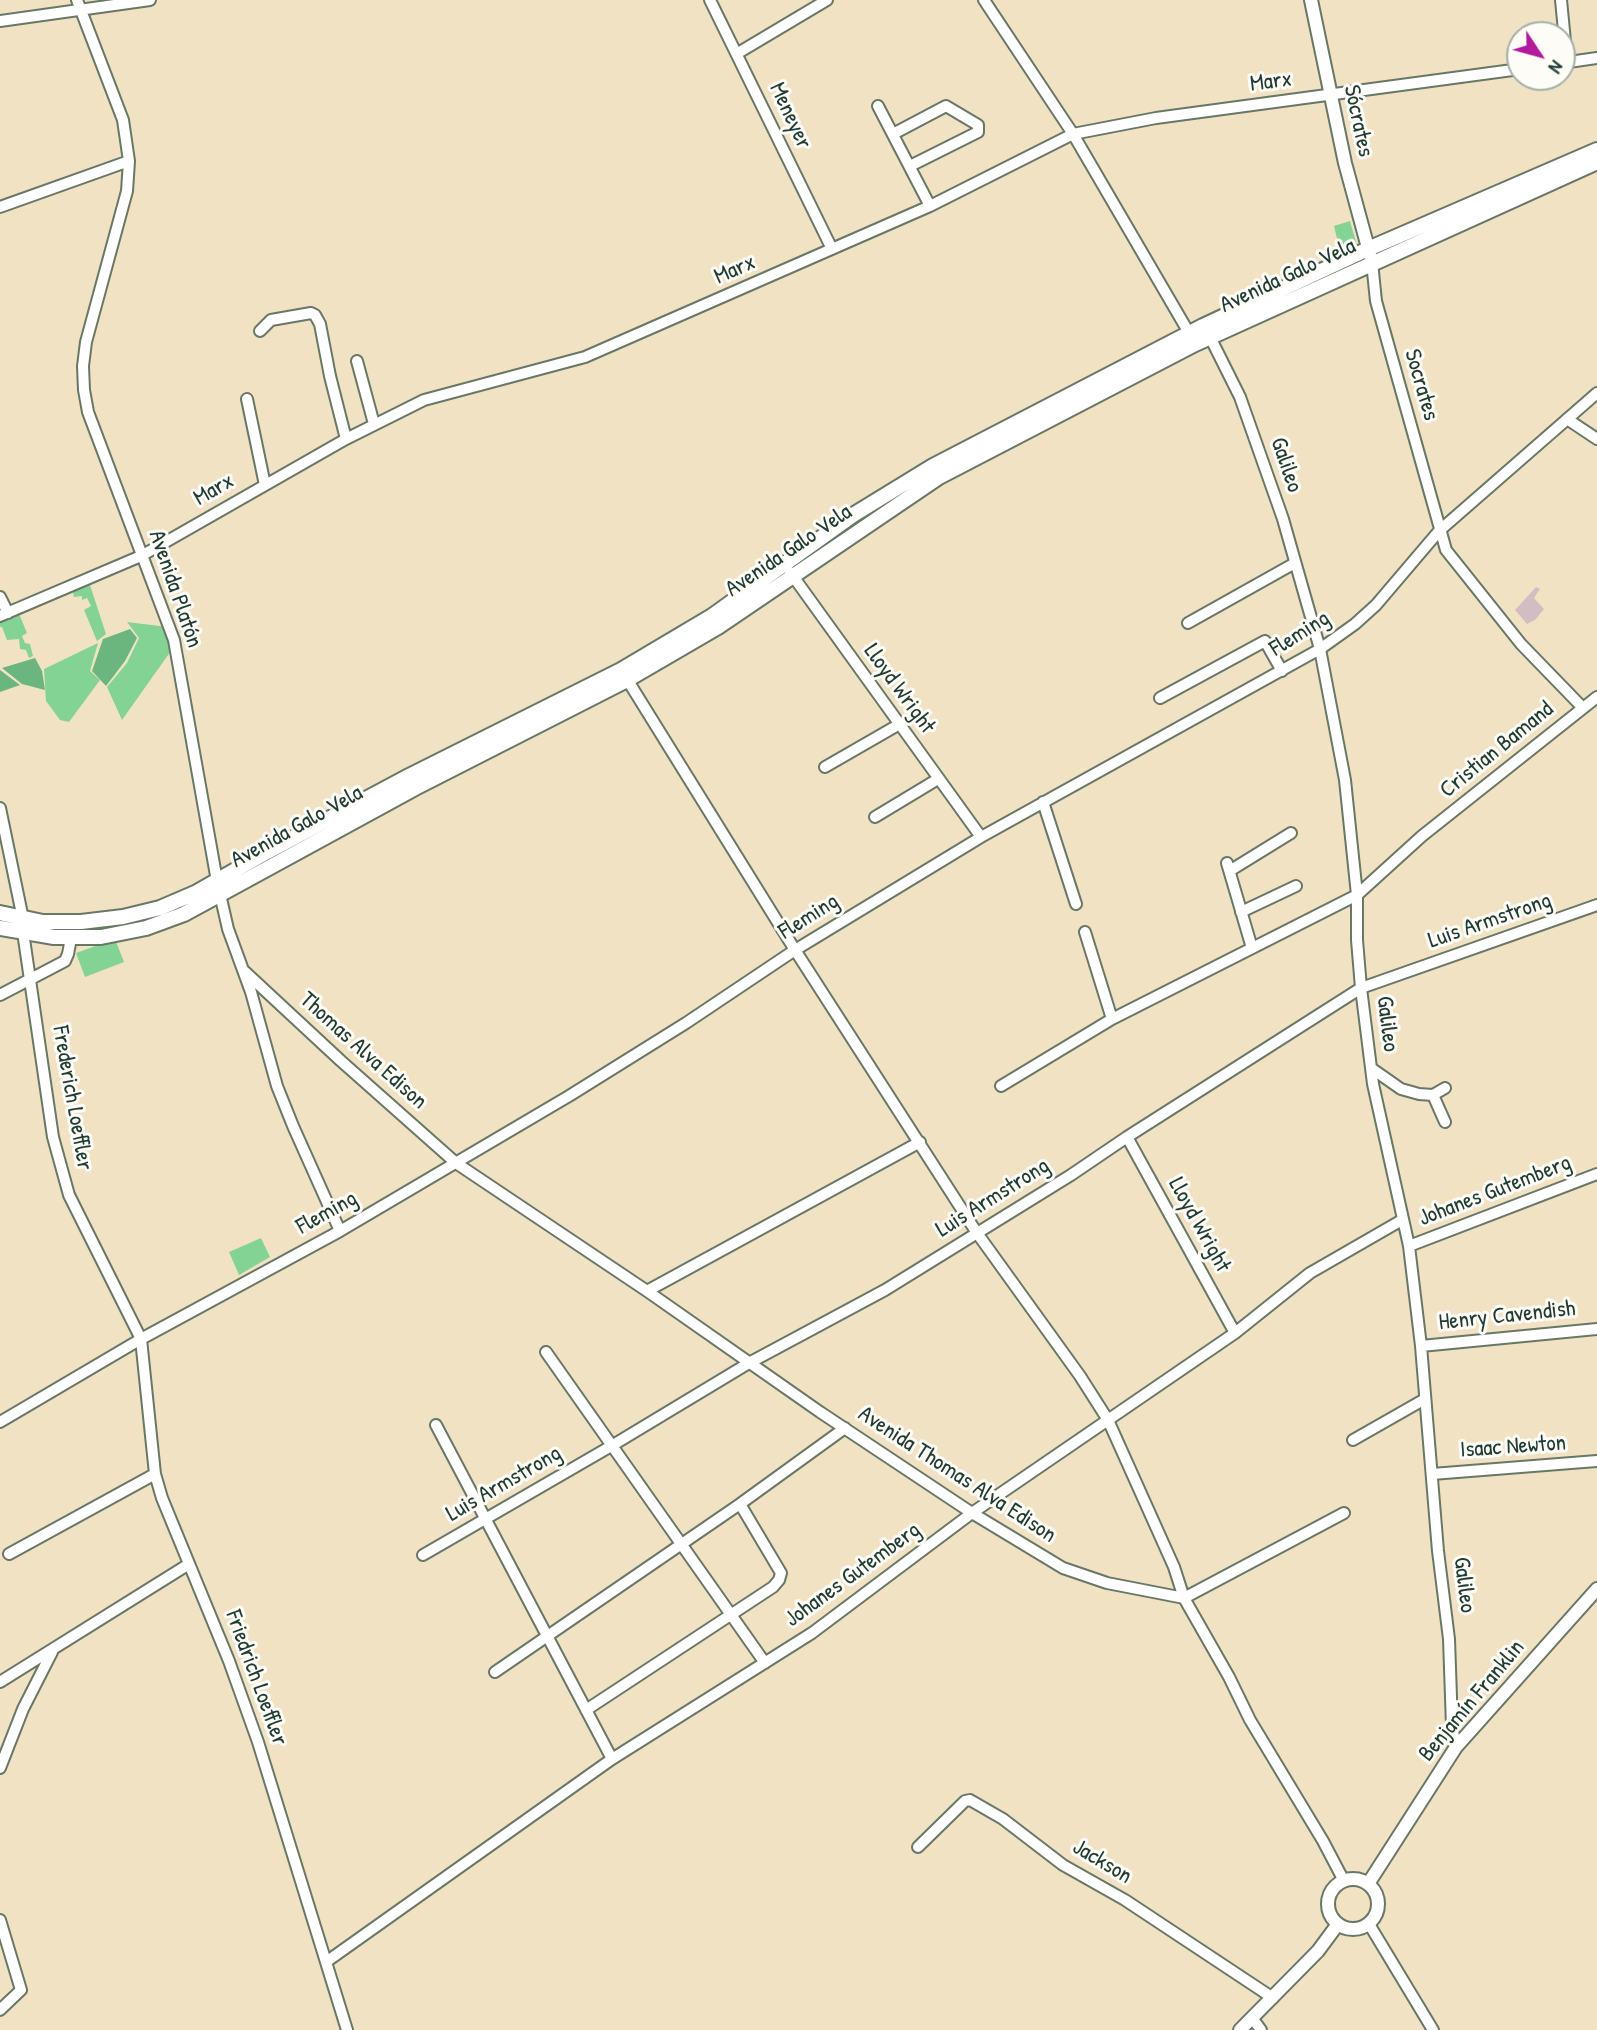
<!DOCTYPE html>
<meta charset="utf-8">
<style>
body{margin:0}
#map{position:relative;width:1597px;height:2030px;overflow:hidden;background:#f1e2c4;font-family:"Patrick Hand",sans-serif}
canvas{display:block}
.north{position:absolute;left:1506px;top:21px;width:70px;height:70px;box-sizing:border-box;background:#fdfcf7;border:2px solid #a4b0a9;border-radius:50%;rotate:126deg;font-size:19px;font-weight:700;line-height:28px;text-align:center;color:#1f3d34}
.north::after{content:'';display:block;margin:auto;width:24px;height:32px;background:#b5179e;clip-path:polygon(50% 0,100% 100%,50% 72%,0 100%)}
</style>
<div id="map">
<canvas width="1597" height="2030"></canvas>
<div class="north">N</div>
</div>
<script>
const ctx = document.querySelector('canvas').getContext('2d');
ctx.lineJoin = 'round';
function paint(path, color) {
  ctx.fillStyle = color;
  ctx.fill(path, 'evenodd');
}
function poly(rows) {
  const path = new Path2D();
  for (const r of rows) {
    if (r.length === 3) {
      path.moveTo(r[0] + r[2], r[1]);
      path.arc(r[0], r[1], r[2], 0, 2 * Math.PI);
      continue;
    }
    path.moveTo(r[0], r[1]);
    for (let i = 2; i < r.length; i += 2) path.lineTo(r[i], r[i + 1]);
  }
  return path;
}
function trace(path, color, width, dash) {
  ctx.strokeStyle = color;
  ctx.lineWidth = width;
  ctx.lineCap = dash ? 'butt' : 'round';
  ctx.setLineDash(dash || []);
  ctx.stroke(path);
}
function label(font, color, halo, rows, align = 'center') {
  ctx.font = font + ' "Patrick Hand",sans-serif';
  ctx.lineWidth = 6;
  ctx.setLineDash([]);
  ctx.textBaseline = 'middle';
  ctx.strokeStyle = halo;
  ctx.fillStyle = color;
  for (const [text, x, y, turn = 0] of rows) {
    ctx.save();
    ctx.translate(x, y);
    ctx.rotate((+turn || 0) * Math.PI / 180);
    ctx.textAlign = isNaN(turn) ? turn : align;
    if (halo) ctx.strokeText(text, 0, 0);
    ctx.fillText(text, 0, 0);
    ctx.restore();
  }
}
const industrial = poly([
 [1536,587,1540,589,1534,598,1544,609,1535,620,1527,624,1515,610]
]);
const green = poly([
 [1350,221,1358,249,1341,255,1334,226],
 [88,579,106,634,97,641,84,610,91,606,87,598,82,600,82,596,74,597,72,587],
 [17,609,27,633,22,636,25,643,30,644,33,656,29,658,26,650,20,649,19,639,7,640,2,627,0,627,0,615],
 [127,622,168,627,173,648,122,720,107,687,127,663,139,638],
 [98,643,90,671,100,680,69,722,60,720,46,701,44,669],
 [115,939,124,962,85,977,76,953],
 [261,1238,270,1257,239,1275,229,1252]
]);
const forest = poly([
 [130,629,137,638,125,661,106,686,92,671,103,639],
 [35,658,42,671,45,690,22,684,2,668],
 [0,669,0,670,20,685,0,692]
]);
const minor = poly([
 [77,0,123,120,129,161,127,191,86,342,83,366,84,390,88,412,174,640,217,881,228,929,251,992,277,1086,293,1126,340,1231],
 [710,0,832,249],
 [984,0,1073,134,1192,338],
 [1561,0,1567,62],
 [0,21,150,0],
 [738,53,827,0],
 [1562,63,1597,58],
 [878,106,930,206],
 [893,134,946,106,978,125,978,132,910,166],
 [0,207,129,161],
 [1372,262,1376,301,1446,550,1521,644,1583,708],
 [260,331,271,320,311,313,315,315,320,324,330,376,346,439],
 [1207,331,1240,397,1283,519,1320,649,1345,780,1357,895,1357,940,1361,988,1373,1084,1409,1246,1421,1346,1438,1551,1449,1639,1452,1726,1456,1747],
 [357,361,374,424],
 [247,399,265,485],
 [1567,419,1597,439],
 [790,572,981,837],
 [0,597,8,613],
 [0,616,141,556,346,439,424,400,585,357,930,206,1073,134,1156,118,1520,69],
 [1188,623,1295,563],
 [625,676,795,950,977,1233,1080,1376,1108,1420,1174,1567,1184,1598,1344,1513],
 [1160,698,1265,641,1282,671],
 [825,767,898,725],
 [1043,802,1076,904],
 [0,808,23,919],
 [875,817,938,779],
 [1227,863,1252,948],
 [1231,870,1291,833],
 [1241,912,1296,886],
 [23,932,53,1137,69,1195,141,1339,155,1474,162,1498,229,1661,258,1742,347,2030],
 [1085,932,1112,1019],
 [243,970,341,1061,456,1163,647,1291,820,1412,972,1513,1063,1568,1107,1583,1184,1598,1229,1677,1250,1720,1323,1841,1344,1881],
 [0,995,65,961,68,954,71,938],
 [1371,1068,1401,1089,1419,1094,1433,1095,1445,1088],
 [1001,1086,1112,1019,1357,895,1422,836,1597,697],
 [1433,1095,1445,1122],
 [1127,1137,1235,1333],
 [1409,1246,1597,1174],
 [647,1291,920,1142],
 [1421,1346,1597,1329],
 [546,1352,765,1663],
 [0,1422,141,1339,340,1231,569,1096,686,1023,795,950,981,837,1320,649,1355,624,1376,605,1439,531,1597,393],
 [436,1425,612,1759],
 [1353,1440,1425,1399],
 [1432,1474,1597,1461],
 [9,1554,155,1474],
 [423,1555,613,1445,749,1363,885,1290,1071,1175,1127,1137,1361,988,1597,905],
 [495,1672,740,1504,845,1428],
 [0,1682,189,1564],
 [586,1710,773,1587,779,1580,781,1573,740,1504],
 [0,1768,23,1709,52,1652],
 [918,1847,965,1801,970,1800,1003,1819,1063,1865,1125,1900,1273,1998],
 [0,1920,21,1990,0,2010],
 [1369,1924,1433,2030],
 [326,1962,612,1759,812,1633,972,1513,1235,1333,1310,1273,1402,1220],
 [1252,2018,1261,2030]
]);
const tertiary = poly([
 [1311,0,1345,163,1370,255],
 [1353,1904,25],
 [1368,1884,1456,1747,1597,1589],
 [1240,2030,1318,1951,1338,1924]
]);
const secondary = poly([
 [0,913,43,922,81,922,123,917,160,908,195,893,267,852,409,776,621,670,712,616,853,515,933,466,1203,326,1368,249,1597,150],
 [0,928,54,937,101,937,146,928,184,914,415,788,627,680,718,627,939,477,1195,344,1597,162]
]);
const streetNames = [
 ["Marx",1271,82,-7],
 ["Meneyer",790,116,65],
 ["Sócrates",1358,121,78],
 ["Marx",735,270,-24],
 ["Avenida Galo Vela",1288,276,-25],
 ["Socrates",1421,385,74],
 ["Galileo",1286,465,71],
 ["Marx",214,490,-30],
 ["Avenida Galo Vela",789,551,-34],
 ["Avenida Platón",175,589,71],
 ["Fleming",1300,634,-32],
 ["Lloyd Wright",899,689,54],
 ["Cristian Bamand",1497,750,-39],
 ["Avenida Galo Vela",297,827,-29],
 ["Fleming",809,917,-32],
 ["Luis Armstrong",1490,921,-19],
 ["Galileo",1387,1024,83],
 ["Thomas Alva Edison",363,1051,42],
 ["Frederich Loeffler",72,1098,80],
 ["Johanes Gutemberg",1495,1191,-21],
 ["Luis Armstrong",993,1198,-32],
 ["Fleming",327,1213,-29],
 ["Lloyd Wright",1199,1225,61],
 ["Henry Cavendish",1507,1316,-6],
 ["Isaac Newton",1513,1447,-4],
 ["Avenida Thomas Alva Edison",957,1475,33],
 ["Luis Armstrong",504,1484,-30],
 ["Johanes Gutemberg",853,1575,-36],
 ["Galileo",1464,1585,83],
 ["Friedrich Loeffler",256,1678,70],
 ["Benjamín Franklin",1472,1701,-50],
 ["Jackson",1102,1862,31]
];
paint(industrial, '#d2bec2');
paint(green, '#83d494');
paint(forest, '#6ab67e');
trace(minor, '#687766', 14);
trace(tertiary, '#687766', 16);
trace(secondary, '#687766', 18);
trace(minor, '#fff', 10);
trace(tertiary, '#fff', 12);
trace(secondary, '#fff', 14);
label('23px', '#1f3d34', '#fdfcf7', streetNames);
</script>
